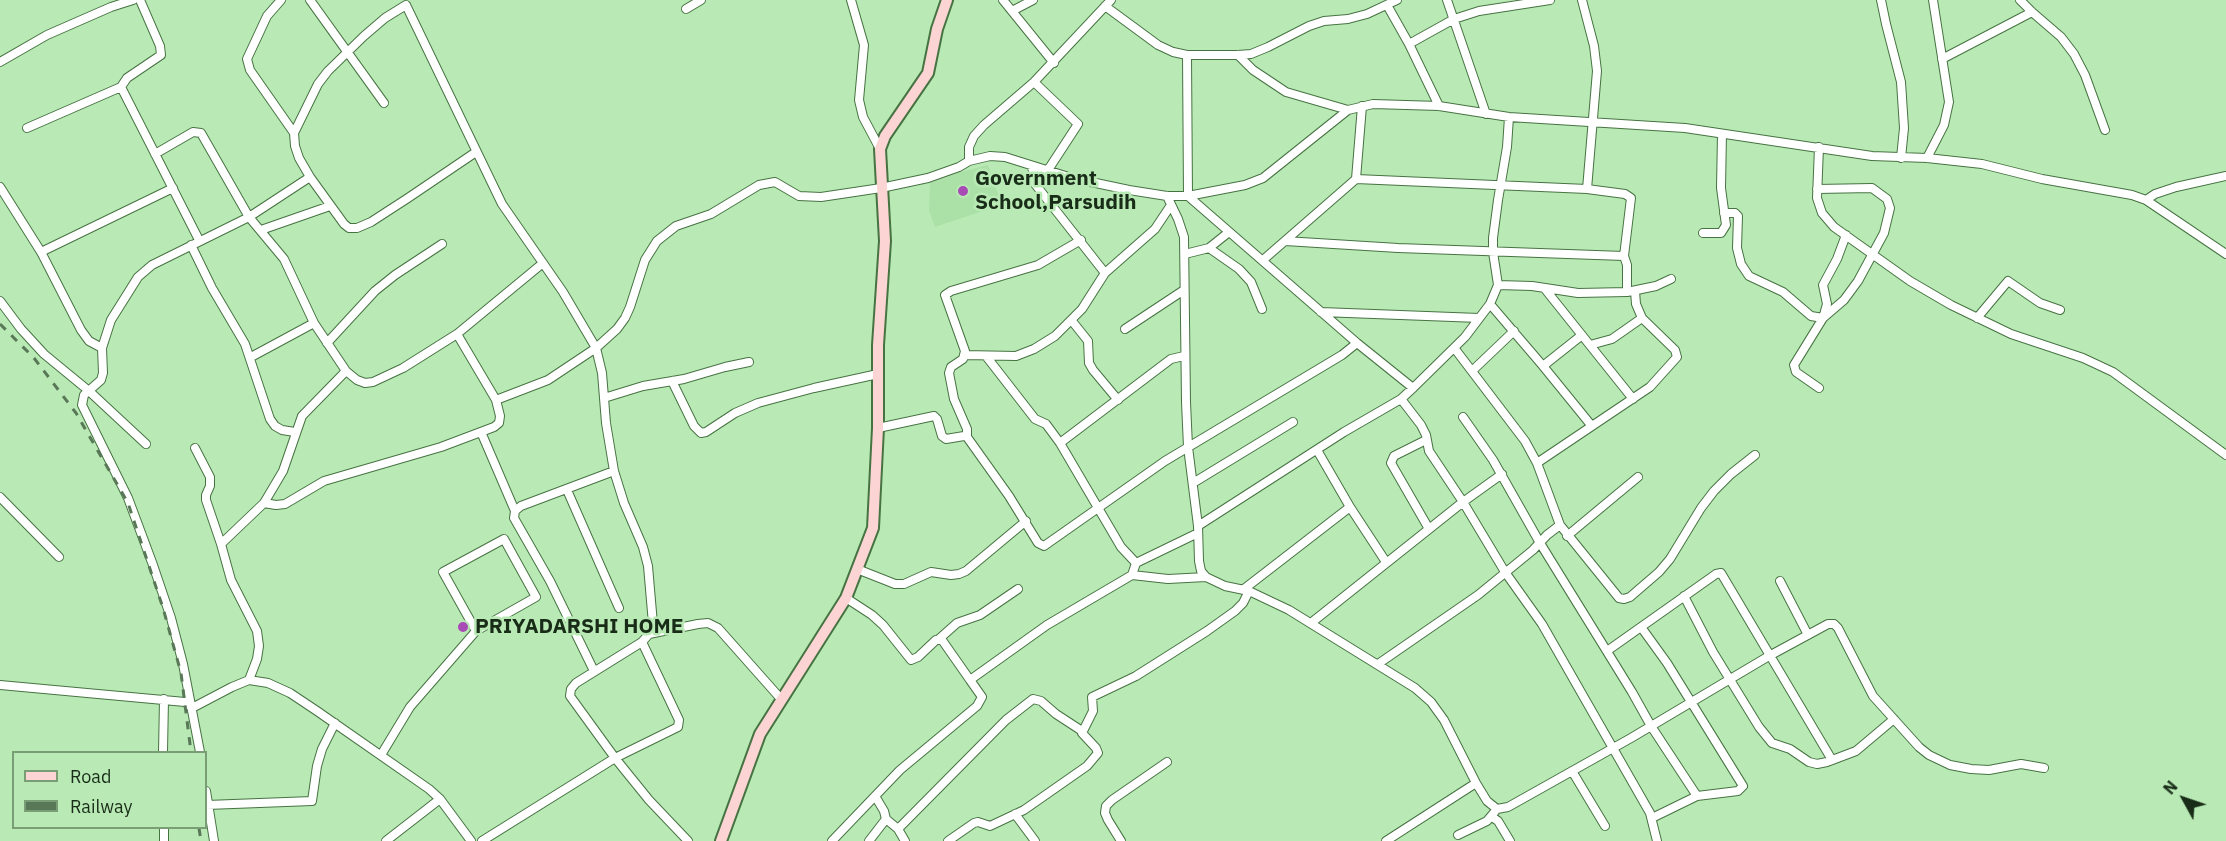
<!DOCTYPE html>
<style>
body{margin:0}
#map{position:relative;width:2226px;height:841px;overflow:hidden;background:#b9eab5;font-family:"IBM Plex Sans",sans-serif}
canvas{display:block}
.legend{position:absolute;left:12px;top:751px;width:195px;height:78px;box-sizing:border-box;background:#b9eab5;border:2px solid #799e76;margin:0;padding:8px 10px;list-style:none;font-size:18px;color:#192c18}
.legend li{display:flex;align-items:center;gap:12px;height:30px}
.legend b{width:30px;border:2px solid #799e76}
.north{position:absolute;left:2154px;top:769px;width:60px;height:60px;-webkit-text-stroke:4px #b9eab5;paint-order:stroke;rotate:310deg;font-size:16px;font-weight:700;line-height:24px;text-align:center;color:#192c18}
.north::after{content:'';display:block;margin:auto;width:21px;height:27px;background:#192c18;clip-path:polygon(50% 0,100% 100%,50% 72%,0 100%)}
</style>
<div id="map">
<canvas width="2226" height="841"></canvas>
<ul class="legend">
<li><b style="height:8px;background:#fbd4d3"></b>Road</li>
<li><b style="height:8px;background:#597857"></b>Railway</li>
</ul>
<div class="north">N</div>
</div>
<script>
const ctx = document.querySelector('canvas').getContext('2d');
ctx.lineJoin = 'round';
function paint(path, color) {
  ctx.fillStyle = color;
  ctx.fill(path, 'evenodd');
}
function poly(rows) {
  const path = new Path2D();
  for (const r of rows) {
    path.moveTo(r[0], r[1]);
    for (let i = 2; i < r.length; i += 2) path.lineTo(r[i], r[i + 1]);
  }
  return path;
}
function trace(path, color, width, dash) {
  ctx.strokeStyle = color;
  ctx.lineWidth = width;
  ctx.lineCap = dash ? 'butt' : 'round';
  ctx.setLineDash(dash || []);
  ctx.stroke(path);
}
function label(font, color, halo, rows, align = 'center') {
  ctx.font = font + ' "IBM Plex Sans",sans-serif';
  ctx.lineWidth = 5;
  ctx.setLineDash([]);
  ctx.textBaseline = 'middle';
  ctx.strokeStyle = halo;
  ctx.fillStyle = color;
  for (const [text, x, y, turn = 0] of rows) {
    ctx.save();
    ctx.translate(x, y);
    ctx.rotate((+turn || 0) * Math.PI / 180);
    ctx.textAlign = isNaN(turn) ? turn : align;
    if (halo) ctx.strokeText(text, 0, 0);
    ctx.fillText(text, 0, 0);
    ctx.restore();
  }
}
const built = poly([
 [988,165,1001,202,992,205,992,208,935,227,929,211,930,180]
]);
const street = poly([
 [140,0,160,46,161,55,127,78,121,87,199,240],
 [281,0,267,16,247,59,250,70,294,133],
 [310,0,384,103],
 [851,0,864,45,859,100,863,117,880,149],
 [1003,0,1054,63],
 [1447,0,1486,114],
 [1881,0,1886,24,1901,82,1904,128,1901,158],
 [2020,0,2032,12,2061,37,2074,54,2085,75,2105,130],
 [1387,5,1409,44,1439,106],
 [1105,6,1158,45,1173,52,1187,55,1238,55,1251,54,1268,47,1309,26,1324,21,1348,19,1367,14,1397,0],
 [686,9,701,0],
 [1012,11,1033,0],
 [1409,44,1454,19,1479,11,1550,0],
 [1187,55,1188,196,1357,343,1413,388,1401,399,1344,432,1198,526,1199,561,1201,571,1206,577,1225,586,1249,591,1289,610,1415,688,1431,702,1444,720,1476,783,1487,801,1497,809,1508,807,1631,738,1769,656,1828,624,1834,624,1838,628,1873,696,1919,747,1929,755,1950,765,1971,769,1989,770,2021,764,2044,768],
 [1238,55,1253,70,1286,92,1348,110],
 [1942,59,2032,12],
 [0,62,47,35,111,7,133,0],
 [1034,82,1078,124,1048,170],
 [27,128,121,87],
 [1819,147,1817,198,1822,213,1834,227,1910,281,1951,305,2011,334,2083,358,2113,372,2226,455],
 [155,154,193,132,201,133,249,217,152,265,138,277,111,320,102,348,103,373,101,380,84,395,82,405,128,498,153,565,171,618,183,664,200,752],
 [1927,158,1944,125,1949,102,1933,0],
 [969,161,969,147,974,136,984,125,1034,82,1111,0],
 [1032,166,1035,184,1105,273],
 [310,177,344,224,349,228,357,228,371,222,408,198,476,152],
 [1356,179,1362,106],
 [0,187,41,252,81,330,89,341,102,348],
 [1587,189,1625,194,1631,198,1624,256,1627,265,1627,292],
 [1167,196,1178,219,1184,237,1186,402,1188,447,1198,526],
 [2146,200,2155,194,2176,187,2226,176],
 [1724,213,1735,213,1738,216,1737,248,1741,264,1749,276,1783,292,1811,316,1823,318,1844,300,1858,281,1884,233,1890,208,1887,199,1872,188,1817,189],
 [261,230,330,206],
 [1703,233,1721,233,1726,225,1721,188,1722,134],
 [1285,241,1398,248,1624,256],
 [191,245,212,288,245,344,270,419,275,426,282,430,295,432],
 [1209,248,1239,269,1251,282,1262,309],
 [41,252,173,188],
 [1185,254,1209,248,1229,232],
 [1263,260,1356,179,1587,189,1597,71,1594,46,1582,0],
 [1498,285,1532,286,1578,293,1627,292,1656,286,1671,279],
 [1545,289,1633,399],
 [0,301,21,329,44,354,89,391,146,444],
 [1490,304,1543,366,1591,425],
 [1321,312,1479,318],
 [1977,318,2008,281,2040,303,2060,310],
 [1072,321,1088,341,1089,363,1093,370,1118,400],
 [1125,329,1184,290],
 [327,343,375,291,395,275,442,244],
 [1590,345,1612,339,1642,318],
 [1455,349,1525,441,1537,463,1560,525,1619,598,1624,599,1630,597,1659,572,1670,559,1701,508,1714,491,1731,474,1755,455],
 [965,355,1016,356,1034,349,1055,336,1082,309,1105,273,1155,229,1171,205],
 [986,356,1035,419,1046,424,1060,443],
 [251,357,314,323],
 [1543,366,1582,335],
 [346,371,357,380,365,383,373,382,403,368,457,334,543,263],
 [1472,371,1514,331],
 [672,381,694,426,701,433,706,432,735,413,758,403,814,388,878,374],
 [1413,388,1465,337,1490,304,1498,285,1493,252,1493,238,1498,200,1507,147,1509,117],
 [1819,388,1796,372,1794,365,1823,318,1827,304,1823,285,1837,259,1846,235],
 [604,398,643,386,684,379,725,367,749,362],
 [1401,399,1421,425,1426,435,1429,451,1463,502,1505,572,1542,624,1650,813,1657,841],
 [496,400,548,380,596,348,602,373,606,423,614,471,624,503,643,547,648,566,653,624,649,634,642,642,576,683,571,689,570,696,615,758,649,800,688,841],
 [1463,417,1493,460,1540,543,1632,692,1651,726,1697,796],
 [878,428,934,416,937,419,942,436,946,439,964,436,967,437,1009,496,1038,543,1044,546,1165,461,1342,355,1357,343],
 [481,432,515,511],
 [967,437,967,429,954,399,949,373,951,367,963,359,965,351,945,295,951,291,1038,265,1081,240],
 [1426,440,1394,456,1391,463,1429,529],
 [195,448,210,477,210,486,206,495,206,500,221,544],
 [1317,450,1350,507],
 [1537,463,1650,387,1677,357,1675,350,1642,318,1636,304,1635,291],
 [1193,483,1293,422],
 [567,490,619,608],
 [0,497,59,557],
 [264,503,276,505,285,504,324,481,441,447,494,427,499,423,500,416,496,400,457,334],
 [1567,536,1638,477],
 [1136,563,1121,547,1060,443,1163,365,1171,359,1184,356],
 [857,569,895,584,904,584,931,572,951,575,959,574,966,571,1026,521],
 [1132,575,1168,579,1206,577],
 [1780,581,1808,635],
 [1244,589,1350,507,1386,562],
 [1684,596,1713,652,1759,727,1772,743,1790,749,1809,762,1817,764,1827,762,1856,751,1894,719],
 [846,598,872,615,883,625,911,660,918,657,936,640,942,640,970,680,1047,625,1132,575,1136,563,1198,533],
 [1311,623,1463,502,1502,474],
 [1641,627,1667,663,1743,786,1738,791,1697,796,1652,818],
 [649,634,698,624,708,623,718,628,781,699],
 [939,639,957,623,980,615,1018,589],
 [1607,651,1716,574,1721,573,1832,760],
 [1378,664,1478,595,1533,550,1547,535,1560,525],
 [594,671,550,581,514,518,515,511,521,506,614,471],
 [249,680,257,659,259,646,257,631,231,580,221,544,264,503,283,471,302,416,346,371,314,323,284,259,249,217,310,177,299,158,295,146,294,133,318,84,328,71,364,36,385,18,406,5,502,204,563,292,596,348,617,329,625,318,630,307,645,260,657,241,676,226,711,214,759,185,775,182,799,196,821,197,881,188,928,178,959,167,969,161,990,156,1005,157,1072,178,1129,190,1167,196,1188,196,1245,185,1263,178,1348,110,1373,104,1439,106,1509,117,1685,128,1872,156,1927,158,1982,164,2042,179,2132,195,2146,200,2226,254],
 [0,685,185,702,192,708,232,687,249,680,268,683,290,693,317,711,429,789,440,799,471,841],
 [163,752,164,699],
 [381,755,410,707,476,631,443,572,504,539,536,597,476,631],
 [1572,771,1605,826],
 [206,791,214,841],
 [207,805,312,801,317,766,322,749,335,723],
 [1015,814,1035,841],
 [1492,817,1498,821,1510,841],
 [886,819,898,829,905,841],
 [164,828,164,841],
 [898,829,1006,720,1033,699,1041,701,1056,714,1082,731],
 [1458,835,1487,821,1497,809],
 [386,841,440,799],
 [482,841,615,758,678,727,679,720,642,642],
 [832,841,900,770,977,706,982,697,970,680],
 [869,841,886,819,884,811,875,796],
 [948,841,974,823,978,822,990,826,1024,810,1087,766,1098,753,1096,748,1082,733,1093,711,1092,697,1136,676,1207,631,1235,611,1243,603,1249,591],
 [1121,841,1108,820,1105,813,1106,806,1112,800,1167,762],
 [1386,841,1476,783]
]);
const secondary = poly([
 [721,841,760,734,846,598,873,528,878,428,878,345,885,241,880,149,885,136,928,73,937,29,947,0]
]);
const rail = poly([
 [0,324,34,358,76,413,128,503,163,608,181,673,191,752],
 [199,828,201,841]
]);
const markers = [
 [963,191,6,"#a84bb5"],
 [463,627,6,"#a84bb5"]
];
const poiNames = [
 ["Government",975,179],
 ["School,Parsudih",975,203],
 ["PRIYADARSHI HOME",475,627]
];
paint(built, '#abe1a6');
trace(street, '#477343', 10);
trace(secondary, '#477343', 14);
trace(street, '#fff', 8);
trace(secondary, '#fbd4d3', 10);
trace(rail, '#597857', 3, [8, 8]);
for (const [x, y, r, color] of markers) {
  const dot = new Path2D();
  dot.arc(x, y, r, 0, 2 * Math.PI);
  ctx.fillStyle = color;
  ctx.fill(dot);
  trace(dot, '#b9eab5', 2);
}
label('bold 21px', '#192c18', '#b9eab5', poiNames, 'left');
</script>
